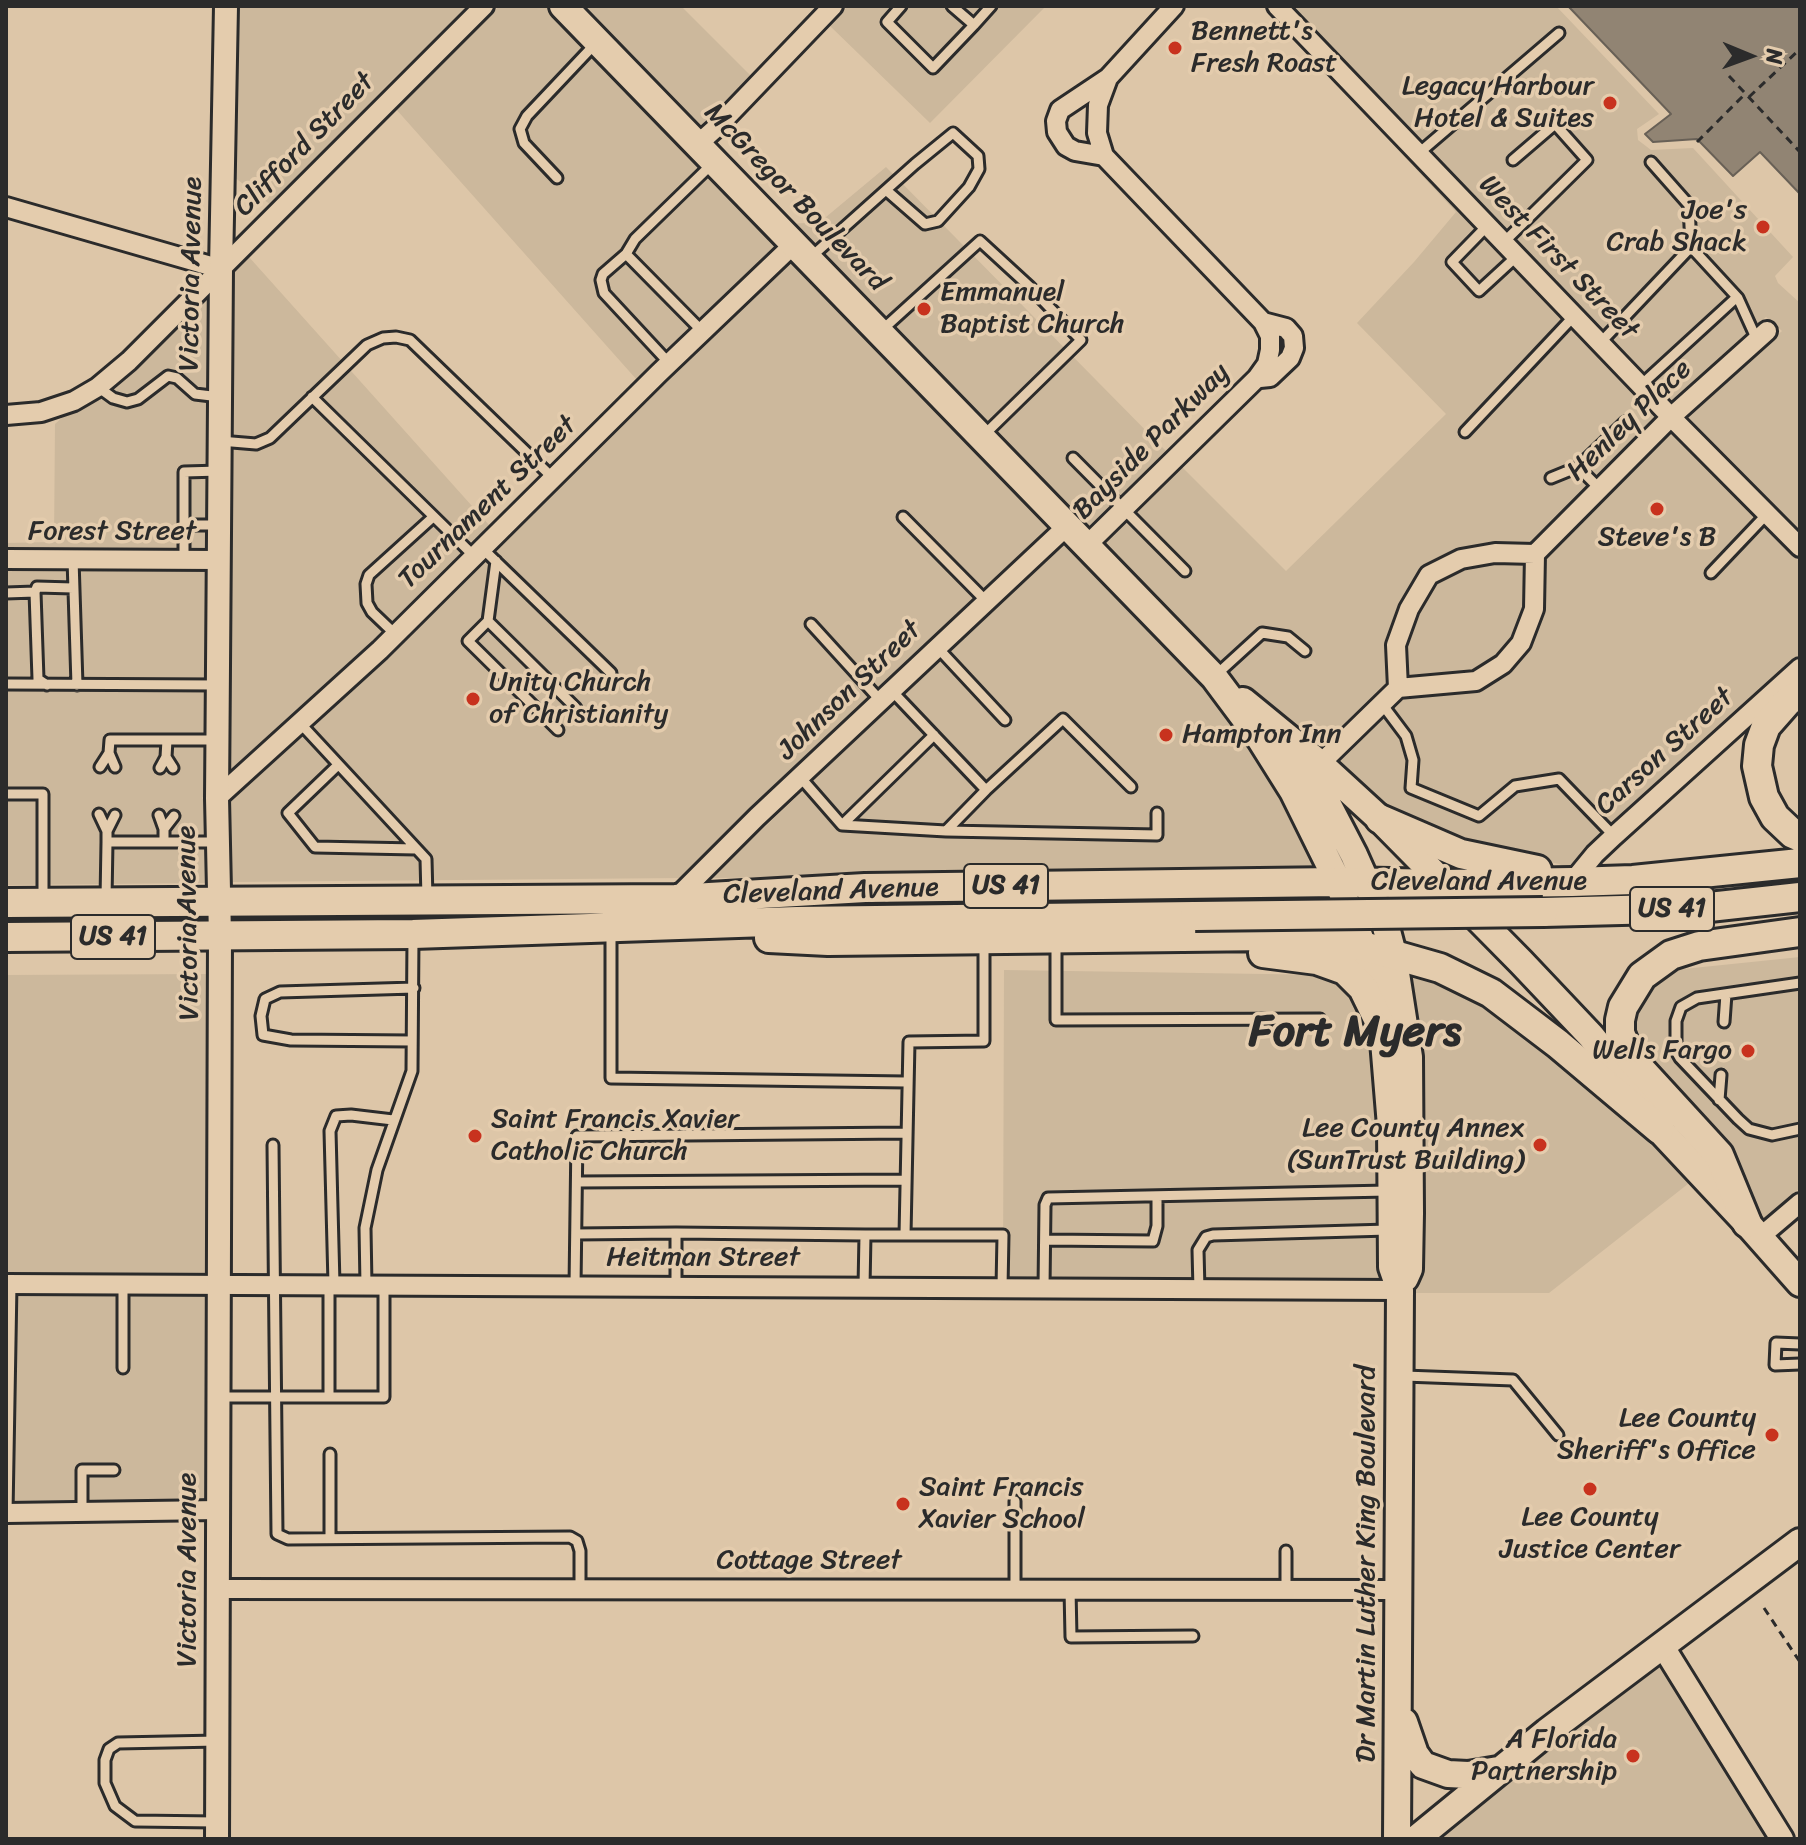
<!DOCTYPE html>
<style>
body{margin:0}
#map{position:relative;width:1806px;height:1845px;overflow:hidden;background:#ddc6a8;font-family:Sriracha,sans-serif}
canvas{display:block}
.frame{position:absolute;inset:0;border:8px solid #2b2b2b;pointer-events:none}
.north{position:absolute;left:1710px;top:16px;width:80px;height:80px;-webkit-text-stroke:6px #e4ccad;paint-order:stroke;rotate:91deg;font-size:22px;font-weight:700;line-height:32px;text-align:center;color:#2b2b2b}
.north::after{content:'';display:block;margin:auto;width:28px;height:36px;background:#2b2b2b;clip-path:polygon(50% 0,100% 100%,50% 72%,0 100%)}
</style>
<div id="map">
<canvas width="1806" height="1845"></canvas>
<div class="frame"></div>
<div class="north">N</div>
</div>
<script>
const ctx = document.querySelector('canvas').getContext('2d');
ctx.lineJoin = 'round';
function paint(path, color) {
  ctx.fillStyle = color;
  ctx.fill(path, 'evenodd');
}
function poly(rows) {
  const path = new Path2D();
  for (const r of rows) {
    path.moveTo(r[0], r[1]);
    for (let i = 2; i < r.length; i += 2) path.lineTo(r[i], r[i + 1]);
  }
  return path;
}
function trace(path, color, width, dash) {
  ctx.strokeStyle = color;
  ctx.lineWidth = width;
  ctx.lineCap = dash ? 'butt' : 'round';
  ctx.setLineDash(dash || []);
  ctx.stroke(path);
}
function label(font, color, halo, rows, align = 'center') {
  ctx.font = font + ' Sriracha,sans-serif';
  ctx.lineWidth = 7;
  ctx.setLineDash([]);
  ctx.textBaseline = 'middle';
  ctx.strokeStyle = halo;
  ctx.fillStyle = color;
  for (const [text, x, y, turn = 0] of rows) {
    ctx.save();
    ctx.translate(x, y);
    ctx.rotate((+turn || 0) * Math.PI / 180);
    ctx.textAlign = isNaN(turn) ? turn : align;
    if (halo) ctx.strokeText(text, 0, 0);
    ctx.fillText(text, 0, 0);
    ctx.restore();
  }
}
const built = poly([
 [238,6,469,6,391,81,271,205,234,177],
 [499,6,549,6,779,243,637,380,395,108],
 [578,6,681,6,751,76,698,129],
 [848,6,1046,6,930,123,829,25],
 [1291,6,1556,6,1659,114,1637,129,1638,140,1651,150,1693,148,1793,257,1775,276,1778,283,1800,303,1800,532,1686,418,1782,331,1766,317,1672,402],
 [1321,67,1656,417,1530,544,1495,543,1458,549,1419,570,1399,605,1386,642,1387,684,1319,749,1276,710,1273,711,1222,670,1102,546,1182,467,1286,571,1446,414,1357,323,1414,262,1456,212],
 [886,167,1167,452,1087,531,790,224,820,222],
 [249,257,489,525,371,643,229,774,232,273],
 [793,259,1051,526,681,878,231,882,229,802,388,657,667,380],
 [210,295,208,550,6,549,6,543,54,542,55,424,65,415,105,395,137,368],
 [1671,432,1800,562,1800,654,1587,847,1569,869,1559,864,1464,845,1387,811,1335,764,1403,697,1477,691,1512,670,1531,646,1544,613,1546,558],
 [1066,541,1199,677,1251,745,1283,796,1319,868,1275,866,1028,875,711,878],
 [1495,563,1524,564,1522,608,1511,638,1495,657,1471,672,1409,677,1407,646,1419,613,1437,582,1465,569],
 [6,569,207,570,206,794,202,798,206,802,208,883,6,885],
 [1800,957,1800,1188,1761,1222,1639,1052,1631,1022,1640,998,1664,971],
 [1004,970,1329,975,1354,993,1372,1031,1380,1127,1385,1280,1003,1278],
 [209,974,208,1273,6,1274,6,975],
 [1408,974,1423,974,1485,1001,1650,1135,1693,1180,1549,1293,1413,1293,1421,1269],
 [6,1294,208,1294,206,1500,6,1503],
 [1659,1661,1769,1839,1434,1839,1509,1778,1514,1777,1514,1774]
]);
const water = poly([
 [1568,6,1800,6,1800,194,1760,152,1733,176,1697,139,1653,142,1645,134,1671,114,1568,6]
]);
const path = poly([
 [1729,76,1800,152],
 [1749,97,1800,49],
 [1697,142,1745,94],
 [1764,1608,1800,1662]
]);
const service = poly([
 [901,6,887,22,933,68,974,25],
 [952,6,974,25,991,6],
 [1419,153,1559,33],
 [557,178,524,143,520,129,527,116,595,44],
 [1488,225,1452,262,1479,291,1517,256],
 [1504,242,1587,160,1555,124,1513,160],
 [1691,247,1738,298,1757,340],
 [626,254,702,331],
 [811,257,915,164,953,133,978,156,979,169,969,187,938,221,925,224,886,190],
 [882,330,980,241,1029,286,1081,340,984,435],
 [1601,342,1691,247,1689,205,1651,162],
 [669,363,604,293,601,280,603,274,626,254,635,239,712,164],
 [1641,385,1737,297],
 [98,387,113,398,127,402,138,399,168,376,177,378,195,394,220,397],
 [312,397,474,556],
 [1465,432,1575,315],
 [220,441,256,444,270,438,367,345,383,338,396,337,410,340,553,478],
 [1073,458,1185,571],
 [1578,467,1600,489],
 [1551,478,1578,467,1625,422],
 [903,517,986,601],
 [219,525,184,525,184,472,220,471],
 [482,548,611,673],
 [73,559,77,685],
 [184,559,184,525],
 [496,561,488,621,468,641,558,730],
 [1711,573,1767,514],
 [6,593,35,592],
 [488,621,576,708],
 [811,624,881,701],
 [395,634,372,612,367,603,366,584,369,575,432,518],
 [937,647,1005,720],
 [1216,675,1262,633,1288,637,1305,651],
 [6,684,218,685],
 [47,685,38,679,35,592,37,587,73,588],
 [892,691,986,790,1063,719,1131,787],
 [1382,704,1406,736,1413,760,1411,788,1479,816,1515,786,1559,779,1614,836],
 [300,723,426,859,427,898],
 [166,757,173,768],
 [338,765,288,813,315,847,416,849],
 [100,767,109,753],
 [115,767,109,753,110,740,218,740],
 [160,768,166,757,167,740],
 [801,778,842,825,946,831,1157,835,1157,813],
 [6,794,43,794,43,900],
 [99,814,107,831,115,815],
 [159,815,164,829,164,842],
 [842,825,934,735],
 [164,829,174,816],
 [107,831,107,842,217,842],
 [946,831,986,790],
 [106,899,107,842],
 [611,930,611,1078,906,1082],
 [1056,943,1056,1020,1320,1019],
 [1800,983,1697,998,1681,1007,1676,1021,1676,1051,1680,1058,1738,1119,1749,1129,1772,1135,1800,1129],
 [1724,1022,1726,994],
 [412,1041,291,1040,263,1035,261,1016,265,999,280,992,414,988],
 [1719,1100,1721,1075],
 [273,1145,277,1534,288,1539,570,1537,577,1541,580,1551,580,1589],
 [577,1182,905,1180],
 [576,1234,676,1233],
 [905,1235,909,1042,984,1041,984,944],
 [1045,1240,1153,1241,1157,1226,1157,1196],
 [334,1284,330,1131,336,1116,351,1115,393,1120],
 [329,1285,329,1397],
 [366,1285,365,1228,377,1170,412,1071,413,937],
 [575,1286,577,1136,906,1133],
 [676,1286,676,1233,865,1235],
 [864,1287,865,1235,1003,1235,1002,1288],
 [1044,1288,1045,1205,1048,1198,1388,1191],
 [1199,1290,1198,1250,1206,1237,1213,1235,1388,1230],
 [1800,1344,1776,1343,1775,1365,1800,1364],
 [123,1368,123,1284],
 [1404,1376,1513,1380,1558,1435],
 [219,1397,384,1397,384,1285],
 [1015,1501,1015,1589],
 [82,1512,82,1470,114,1470],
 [7,1513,11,1284],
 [330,1538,330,1454],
 [1286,1551,1286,1590],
 [1070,1589,1071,1637,1193,1636],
 [216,1822,135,1821,115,1806,105,1783,105,1760,109,1749,118,1743,218,1741]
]);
const minor = poly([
 [1277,6,1671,417,1800,547],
 [698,144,717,127,833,6],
 [1104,156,1075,151,1066,146,1057,132,1056,121,1060,110,1108,78],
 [6,207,221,269],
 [1260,378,1270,377,1290,358,1294,348,1293,336,1286,328,1263,322],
 [6,415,41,412,74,401,98,387,129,361,484,6],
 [1087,545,1257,378,1267,364,1270,350,1270,336,1263,322,1104,156,1097,133,1098,105,1108,78,1174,6],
 [6,559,219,560],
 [1398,688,1396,645,1409,609,1429,575,1461,559,1495,553,1535,554],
 [1320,764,1398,688,1476,681,1503,664,1521,643,1534,609,1535,554,1671,417,1767,331],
 [217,798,380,650,659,373,794,244],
 [1572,882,1595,854,1614,836,1800,668],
 [675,899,757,817,1066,527],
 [1760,1237,1800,1203],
 [6,1284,1400,1290],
 [6,1513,218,1510],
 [219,1589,1399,1590]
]);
const tertiary = poly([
 [1662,1645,1782,1839],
 [217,1839,220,937,217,798,221,269,226,6]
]);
const secondary = poly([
 [563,6,1214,677,1261,740,1293,791,1338,882,1363,946,1377,995,1383,1029,1391,1126,1392,1267,1400,1290,1397,1839],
 [1243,701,1320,764,1380,819,1521,962,1591,1036,1632,1087,1659,1129,1747,1223,1800,1283],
 [1290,749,1328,805,1354,855,1386,927,1393,954,1409,1057,1410,1213,1409,1269,1405,1278],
 [1404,1722,1415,1754,1423,1765,1448,1774,1468,1775,1498,1770],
 [1416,1839,1547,1732,1800,1542]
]);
const primary = poly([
 [1800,694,1788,701,1766,726,1759,745,1757,766,1764,797,1775,817,1793,834,1800,837],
 [1380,819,1461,854,1537,870],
 [6,903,675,899,865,888,1338,882,1444,884,1572,882,1633,880,1800,863],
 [1543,912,1700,908,1800,897],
 [6,937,413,934,797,921,1195,916],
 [769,938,828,941,1271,936,1363,946,1440,968,1491,993,1558,1044,1659,1129],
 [1263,953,1317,960,1345,970,1363,988,1383,1029],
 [1747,1223,1719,1155,1630,1058,1620,1033,1620,1020,1623,1007,1642,976,1671,955,1699,946,1800,932]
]);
const primaryBridge = poly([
 [1195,916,1543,912]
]);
const markers = [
 [1175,48,8,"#c8321e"],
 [1610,103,8,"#c8321e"],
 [1763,227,8,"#c8321e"],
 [924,309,8,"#c8321e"],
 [1657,509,8,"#c8321e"],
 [473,699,8,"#c8321e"],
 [1166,735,8,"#c8321e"],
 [1748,1051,8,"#c8321e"],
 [475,1136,8,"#c8321e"],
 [1540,1145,8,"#c8321e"],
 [1772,1435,8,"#c8321e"],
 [1590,1489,8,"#c8321e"],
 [903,1504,8,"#c8321e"],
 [1633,1756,8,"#c8321e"]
];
const shields = [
 [1006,886,84],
 [1672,909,84],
 [113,937,84]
];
const shieldNames = [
 ["US 41",1006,886],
 ["US 41",1672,909],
 ["US 41",113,937]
];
const poiNames = [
 ["Bennett's",1191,32],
 ["Fresh Roast",1191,64],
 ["Legacy Harbour",1594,87,"right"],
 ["Hotel & Suites",1594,119,"right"],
 ["Joe's",1747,211,"right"],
 ["Crab Shack",1747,243,"right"],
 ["Emmanuel",940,293],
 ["Baptist Church",940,325],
 ["Steve's B",1657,538,"center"],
 ["Unity Church",489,683],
 ["of Christianity",489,715],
 ["Hampton Inn",1182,735],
 ["Wells Fargo",1732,1051,"right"],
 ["Saint Francis Xavier",491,1120],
 ["Catholic Church",491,1152],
 ["Lee County Annex",1524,1129,"right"],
 ["(SunTrust Building)",1524,1161,"right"],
 ["Lee County",1756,1419,"right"],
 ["Sheriff's Office",1756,1451,"right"],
 ["Saint Francis",919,1488],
 ["Xavier School",919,1520],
 ["Lee County",1590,1518,"center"],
 ["Justice Center",1590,1550,"center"],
 ["A Florida",1617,1740,"right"],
 ["Partnership",1617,1772,"right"]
];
const streetNames = [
 ["Clifford Street",305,145,-46],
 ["McGregor Boulevard",795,198,46],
 ["West First Street",1558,258,46],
 ["Victoria Avenue",192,274,-89],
 ["Henley Place",1630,421,-44],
 ["Bayside Parkway",1152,442,-45],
 ["Tournament Street",488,503,-44],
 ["Forest Street",112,532],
 ["Johnson Street",850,691,-44],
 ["Carson Street",1665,752,-42],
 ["Cleveland Avenue",1479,882],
 ["Cleveland Avenue",831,892,-2],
 ["Victoria Avenue",189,923,-91],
 ["Heitman Street",703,1258],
 ["Cottage Street",809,1561],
 ["Dr Martin Luther King Boulevard",1367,1564,-90],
 ["Victoria Avenue",188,1570,-90]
];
const townNames = [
 ["Fort Myers",1355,1034]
];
paint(built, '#ccb89c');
paint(water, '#918473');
trace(water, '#686056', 2);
trace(service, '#2b2b2b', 15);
trace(minor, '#2b2b2b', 24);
trace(tertiary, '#2b2b2b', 28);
trace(secondary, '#2b2b2b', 32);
trace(primary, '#2b2b2b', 34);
trace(path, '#2b2b2b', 3, [8, 6]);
trace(service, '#e4ccad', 9);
trace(minor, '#e4ccad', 18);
trace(tertiary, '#e4ccad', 22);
trace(secondary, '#e4ccad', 26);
trace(primary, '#e4ccad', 28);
trace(primaryBridge, '#2b2b2b', 34, []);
trace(primaryBridge, '#e4ccad', 28);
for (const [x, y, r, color] of markers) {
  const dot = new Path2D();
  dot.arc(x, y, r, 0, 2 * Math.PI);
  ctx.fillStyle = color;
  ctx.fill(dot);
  trace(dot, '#e4ccad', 3);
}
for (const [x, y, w] of shields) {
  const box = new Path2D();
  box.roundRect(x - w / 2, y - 22, w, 44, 6);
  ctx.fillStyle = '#e4ccad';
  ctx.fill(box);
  trace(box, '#2b2b2b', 2);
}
label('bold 26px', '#2b2b2b', null, shieldNames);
label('28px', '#2b2b2b', '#e4ccad', poiNames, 'left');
label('28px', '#2b2b2b', '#e4ccad', streetNames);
label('bold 44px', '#2b2b2b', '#e4ccad', townNames);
</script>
